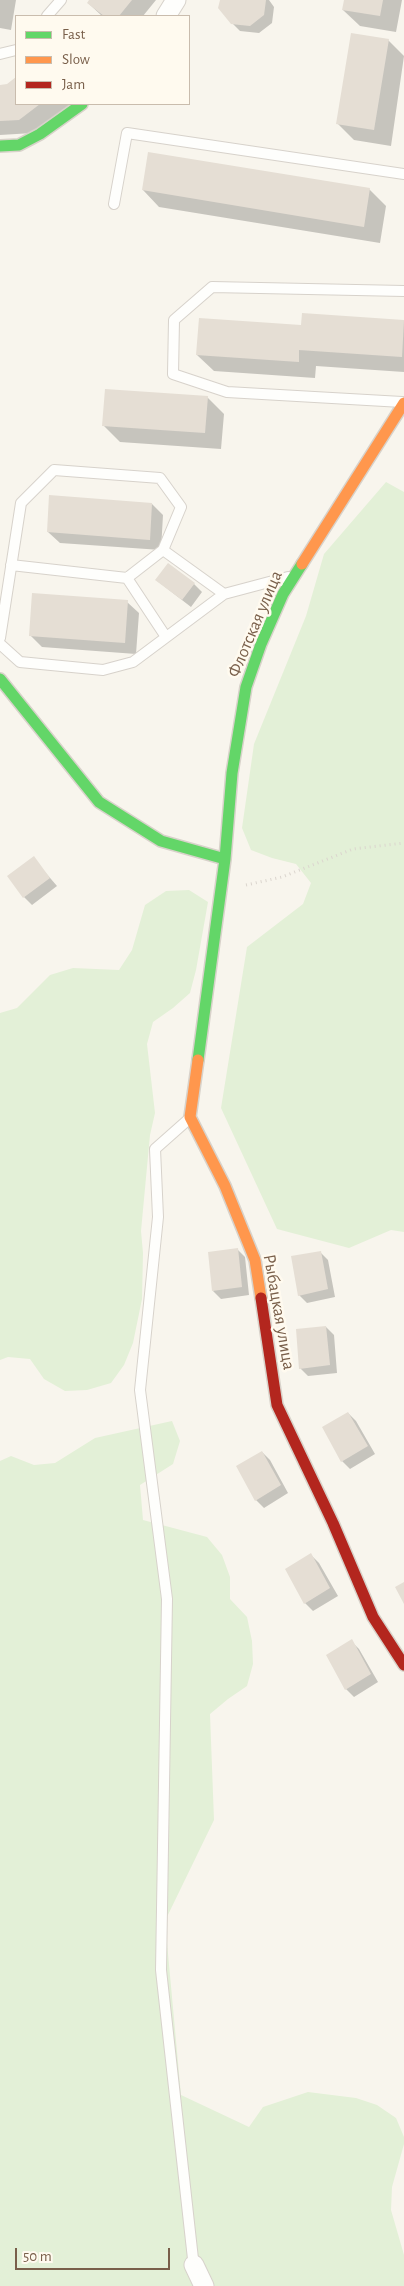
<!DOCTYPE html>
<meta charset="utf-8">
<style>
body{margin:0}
#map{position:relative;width:404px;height:2286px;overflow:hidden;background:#f8f5ed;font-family:"Alegreya Sans",sans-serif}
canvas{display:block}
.legend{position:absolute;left:15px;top:15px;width:175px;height:90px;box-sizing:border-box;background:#fffaef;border:1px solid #c9bcad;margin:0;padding:6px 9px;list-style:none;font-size:15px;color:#795f4a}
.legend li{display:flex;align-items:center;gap:10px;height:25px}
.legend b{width:25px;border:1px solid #c9bcad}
.scale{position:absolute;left:15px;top:2248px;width:155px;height:22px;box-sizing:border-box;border:2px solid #795f4a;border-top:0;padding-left:6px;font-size:15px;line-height:18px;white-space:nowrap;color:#795f4a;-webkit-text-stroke:4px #fffaef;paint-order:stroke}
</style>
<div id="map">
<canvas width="404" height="2286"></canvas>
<ul class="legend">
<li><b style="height:6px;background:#63d668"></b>Fast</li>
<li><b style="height:6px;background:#ff974d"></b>Slow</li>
<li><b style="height:6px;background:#b3261e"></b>Jam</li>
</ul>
<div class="scale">50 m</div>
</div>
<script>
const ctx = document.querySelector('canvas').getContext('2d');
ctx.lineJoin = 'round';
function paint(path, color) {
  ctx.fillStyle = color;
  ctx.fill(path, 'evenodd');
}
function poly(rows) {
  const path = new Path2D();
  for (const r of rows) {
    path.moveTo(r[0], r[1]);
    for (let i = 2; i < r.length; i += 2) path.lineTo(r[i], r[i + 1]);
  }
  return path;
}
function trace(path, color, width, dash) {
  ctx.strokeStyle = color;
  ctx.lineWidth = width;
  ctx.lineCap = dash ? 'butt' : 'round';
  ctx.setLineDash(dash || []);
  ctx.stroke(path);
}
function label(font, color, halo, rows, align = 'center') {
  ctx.font = font + ' "Alegreya Sans",sans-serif';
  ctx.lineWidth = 5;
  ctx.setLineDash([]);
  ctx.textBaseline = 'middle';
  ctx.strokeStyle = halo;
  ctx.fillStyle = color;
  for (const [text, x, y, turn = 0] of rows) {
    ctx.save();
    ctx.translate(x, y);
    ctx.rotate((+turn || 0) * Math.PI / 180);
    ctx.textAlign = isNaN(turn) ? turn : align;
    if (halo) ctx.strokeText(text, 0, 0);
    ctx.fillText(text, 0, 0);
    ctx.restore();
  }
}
const green = poly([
 [386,482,404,492,404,1232,391,1230,349,1248,277,1229,221,1108,247,947,303,904,311,883,296,864,272,858,251,850,242,828,254,744,306,616,324,554],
 [189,890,208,902,196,970,190,993,173,1008,153,1022,147,1044,155,1113,150,1135,141,1231,143,1253,142,1299,133,1343,124,1365,111,1383,87,1390,65,1391,44,1379,30,1359,8,1357,0,1360,0,1013,17,1008,50,975,73,968,119,970,132,950,145,905,166,891],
 [172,1421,180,1441,173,1464,140,1485,143,1520,207,1537,222,1555,230,1577,230,1599,247,1617,252,1641,253,1664,247,1686,228,1699,210,1714,214,1820,165,1921,181,2095,249,2127,263,2107,308,2092,356,2098,377,2105,396,2118,404,2137,404,2144,392,2187,391,2210,404,2255,404,2286,0,2286,0,1461,11,1456,34,1465,55,1463,95,1438]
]);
const shadow = poly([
 [0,0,16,0,11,30,0,28],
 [91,0,156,0,143,16,102,16,88,3],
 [221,0,269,0,274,7,272,23,259,33,240,31,232,23],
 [345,0,402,0,396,32,360,26,343,10],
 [388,40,404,56,391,146,354,140,338,124],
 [16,79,16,104,71,104,33,133,0,135,0,86,7,86],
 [369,189,386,206,380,243,159,207,143,190],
 [303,315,404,321,404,372,316,366,315,378,214,371,197,355,302,326],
 [207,397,224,414,221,449,120,442,104,426],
 [152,504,163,515,161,550,60,543,48,532],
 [156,580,194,584,202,592,191,607],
 [127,602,139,613,136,654,42,647,30,635],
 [33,858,57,886,32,905,24,897],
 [237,1249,245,1257,249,1295,221,1299,213,1291],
 [320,1252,328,1260,335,1297,307,1303,299,1295],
 [326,1327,334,1335,337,1373,308,1376,300,1368],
 [348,1413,356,1421,375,1454,350,1469,342,1461,324,1428],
 [262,1452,270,1460,288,1493,264,1508,256,1500],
 [311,1555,319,1563,338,1596,313,1611,305,1603],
 [351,1641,359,1649,378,1682,354,1697,346,1689]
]);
const building = poly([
 [89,0,132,0,119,16,104,16,87,3],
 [220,0,266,0,264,15,250,26,231,24,218,8],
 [344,0,383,0,380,16,342,10],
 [351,33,389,39,374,130,336,124],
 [16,77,16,104,40,104,19,120,0,121,0,85,7,84],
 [148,152,370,188,364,227,142,190],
 [302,313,404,320,402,357,299,350,299,362,196,355,199,318,301,325],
 [105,389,208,396,205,433,102,426],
 [49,495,152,503,150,540,47,532],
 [168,563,195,583,182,600,155,580],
 [32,593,128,600,125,643,29,636],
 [34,856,50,878,23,898,7,876],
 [238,1248,242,1287,212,1291,208,1252],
 [321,1251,328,1289,298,1296,291,1256],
 [326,1326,330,1365,299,1369,296,1329],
 [348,1412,368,1446,341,1462,322,1427],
 [262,1451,281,1485,255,1501,236,1466],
 [311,1553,330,1588,304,1604,285,1569],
 [404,1582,404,1604,395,1587],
 [352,1639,371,1674,345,1690,326,1655]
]);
const path = poly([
 [246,885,282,877,353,849,404,843]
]);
const lane = poly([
 [47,16,61,0],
 [0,54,16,50],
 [114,204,127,133,404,174],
 [402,402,227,392,173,374,174,320,212,287,404,291],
 [11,565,127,578,163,550],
 [127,578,166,637],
 [0,638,21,503,54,470,160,478,181,507,163,550,224,594],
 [0,644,20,662,103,670,133,662,224,594,288,577],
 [190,1118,155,1149,158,1217,140,1390,167,1599,161,1970,194,2268]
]);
const street = poly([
 [166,16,176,0],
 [194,2265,204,2286]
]);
const fast = poly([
 [0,146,19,145,40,134,82,104],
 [0,679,99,802,161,841,225,859],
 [198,1060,225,859,232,773,246,687,261,644,283,594,302,564]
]);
const slow = poly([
 [302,564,404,403],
 [198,1060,190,1117,225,1186,255,1260,261,1298]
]);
const jam = poly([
 [261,1298,277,1405,333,1523,373,1617,404,1665]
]);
const streetNames = [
 ["Флотская улица",255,624,-67],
 ["Рыбацкая улица",279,1312,80]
];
paint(green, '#e3f0d7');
paint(shadow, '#0003');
paint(building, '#e5ded4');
trace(lane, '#d7d2cb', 12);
trace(street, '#d7d2cb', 21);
trace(fast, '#d8d2ca', 14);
trace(slow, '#d8d2ca', 14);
trace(jam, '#d8d2ca', 14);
trace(path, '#dbd5ce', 3, [1, 4]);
trace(lane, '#fefefc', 10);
trace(street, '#fefefc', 19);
trace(fast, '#63d668', 11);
trace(slow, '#ff974d', 11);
trace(jam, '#b3261e', 11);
label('18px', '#795f4a', '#fffaef', streetNames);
</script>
